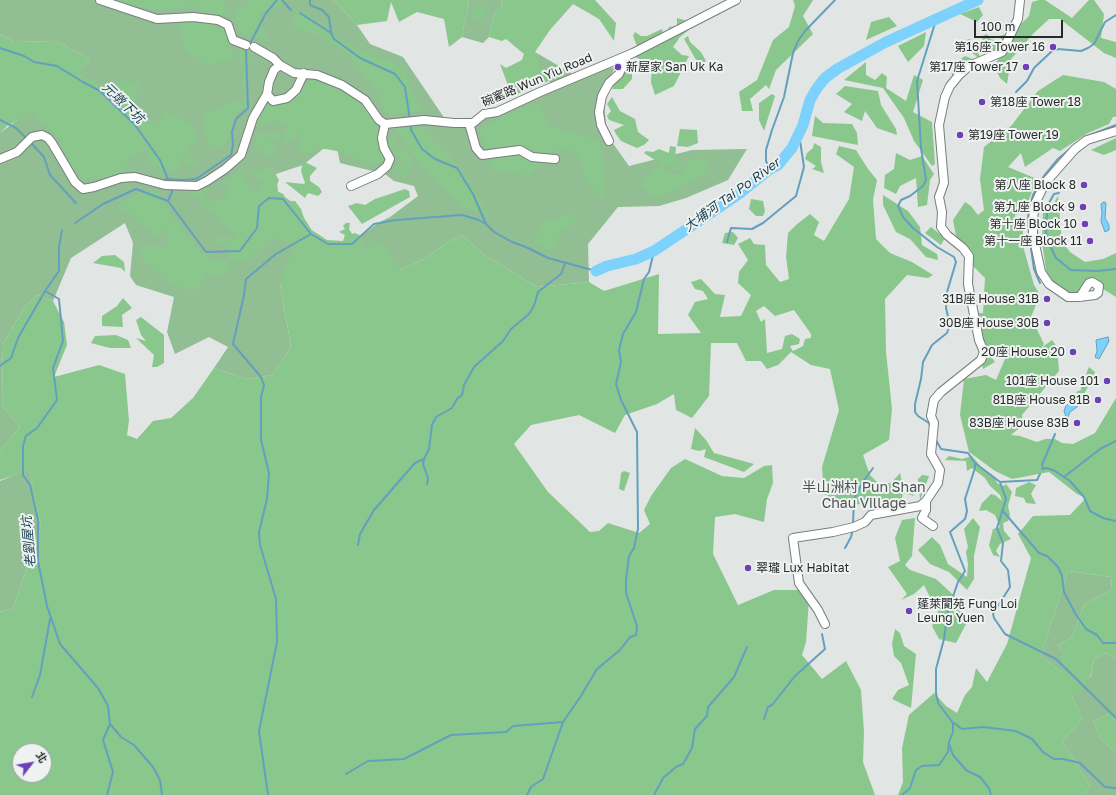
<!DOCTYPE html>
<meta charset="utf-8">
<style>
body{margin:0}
#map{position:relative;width:1116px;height:795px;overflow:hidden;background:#e1e5e4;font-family:"Golos Text","Noto Sans TC",sans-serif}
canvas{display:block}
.north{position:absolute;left:12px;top:743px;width:40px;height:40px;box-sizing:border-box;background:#eef2f1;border:1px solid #9fa2a1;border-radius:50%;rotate:59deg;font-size:11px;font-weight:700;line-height:16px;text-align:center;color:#282a2a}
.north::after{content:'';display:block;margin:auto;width:14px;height:18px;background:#6d40b8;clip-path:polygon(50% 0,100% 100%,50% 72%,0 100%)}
.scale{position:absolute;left:974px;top:20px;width:89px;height:18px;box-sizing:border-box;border:2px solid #282a2a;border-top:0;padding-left:5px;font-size:12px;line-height:14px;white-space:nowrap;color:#282a2a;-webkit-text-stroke:3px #eef2f1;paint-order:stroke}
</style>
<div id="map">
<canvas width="1116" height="795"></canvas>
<div class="north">北</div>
<div class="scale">100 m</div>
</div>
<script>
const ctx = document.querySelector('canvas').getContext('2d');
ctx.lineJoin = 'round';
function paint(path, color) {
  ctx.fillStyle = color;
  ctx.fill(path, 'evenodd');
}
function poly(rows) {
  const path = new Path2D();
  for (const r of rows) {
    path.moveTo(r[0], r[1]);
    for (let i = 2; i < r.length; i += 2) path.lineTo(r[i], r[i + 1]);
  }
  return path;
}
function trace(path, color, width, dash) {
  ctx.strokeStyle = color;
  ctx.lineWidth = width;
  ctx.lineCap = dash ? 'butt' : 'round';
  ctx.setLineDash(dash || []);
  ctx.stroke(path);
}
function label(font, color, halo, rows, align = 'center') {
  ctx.font = font + ' "Golos Text","Noto Sans TC",sans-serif';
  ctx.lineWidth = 4;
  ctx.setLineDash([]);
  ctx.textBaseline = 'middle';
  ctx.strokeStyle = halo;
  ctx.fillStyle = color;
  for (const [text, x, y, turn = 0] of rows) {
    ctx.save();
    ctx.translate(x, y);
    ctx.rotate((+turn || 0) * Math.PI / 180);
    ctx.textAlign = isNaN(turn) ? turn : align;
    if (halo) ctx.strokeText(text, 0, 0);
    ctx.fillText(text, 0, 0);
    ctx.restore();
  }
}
const green = poly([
 [0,0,334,0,357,25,370,44,403,57,447,122,470,121,553,90,549,81,522,60,535,52,576,76,615,67,603,93,607,135,629,166,692,150,747,149,728,180,686,198,659,206,618,207,588,244,589,282,537,287,483,254,462,235,446,243,428,257,400,270,366,249,280,284,291,347,272,375,247,379,214,368,228,347,209,337,175,354,167,332,174,297,136,285,130,276,133,243,125,223,71,258,53,301,37,295,25,306,3,344,2,406,20,427,0,451,0,133,72,79,89,58,56,41,14,42,0,34],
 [337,148,340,163,385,174,394,181,414,186,418,196,390,217,378,223,350,245,319,242,296,205,278,192,276,174,303,165,323,149],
 [469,0,501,0,503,7,495,12,489,37,483,43,462,37],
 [29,469,41,527,13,608,0,612,0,481],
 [1068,571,1112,577,1111,590,1084,604,1072,637,1058,645,1061,651,1061,672,1041,656],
 [1106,653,1116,659,1116,722,1114,722,1112,713,1093,721,1102,740,1116,752,1116,795,1086,795,1090,785,1062,741,1082,719,1072,696,1091,676,1094,659]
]);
const forest = poly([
 [115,0,223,0,228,12,222,14,223,23,235,59,208,65,186,52,178,26,180,21,200,13,201,11,198,6,157,10,137,7],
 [245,0,287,0,280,6,259,15,268,42,239,32,234,13,250,3],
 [334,0,469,0,462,37,449,47,444,19,417,12,399,22,391,2,387,21,357,25],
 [501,0,595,0,616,23,614,41,599,19,573,4,550,30,535,52,540,66,549,81,512,96,500,64,506,68,522,60,524,54,506,39,502,41,489,37,495,12,503,7],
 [793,0,813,0,803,16,813,34,776,70,769,89,766,85,750,99,753,111,742,111,739,92,757,80,773,40,789,27,795,6],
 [1039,0,1045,0,1072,18,1089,0,1094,0,1104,14,1101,38,1116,42,1116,58,1104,53,1060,19,1049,19,1033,34,1011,59,1007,84,1000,78,994,66,1007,45,999,36,1012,33,1029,16,1032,2],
 [478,5,485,6,485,18,474,19,472,10],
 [979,7,983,15,977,22,960,14],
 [305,13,343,42,405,69,410,86,422,111,387,115,379,94,348,55,316,34,293,28,293,14],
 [889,17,897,26,866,40,871,22],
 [677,18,688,21,691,28,680,37,673,47,682,55,689,56,674,86,655,95,651,82,652,66,634,56,668,32,669,27,677,26],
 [662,29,663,33,637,46,633,36,635,32,641,36,647,36],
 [926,32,924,46,908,62,898,46],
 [0,34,14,42,56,41,89,58,78,72,87,79,94,79,98,86,107,90,113,88,118,81,138,82,138,91,133,105,142,122,163,121,160,110,168,112,190,124,197,135,194,148,185,145,195,165,187,167,180,155,179,171,170,170,162,176,156,163,154,170,147,159,148,151,143,150,125,160,128,166,122,173,105,179,85,180,67,162,60,140,47,127,33,118,37,109,7,126,0,133],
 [987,34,990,39,999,41,1001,45,998,50,991,50,981,37],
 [688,36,690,42,701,52,706,61,698,68,698,72,691,68,699,65,684,39],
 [970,39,978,50,980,59,958,42],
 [240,47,243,48,251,64,245,72,247,107,237,112,224,146,213,148,207,139,204,131,205,124,202,120,207,113,238,101,243,104,243,67,240,59],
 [965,56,975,60,952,76,951,66],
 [866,62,866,75,875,80,882,73,887,77,886,88,906,101,914,75,923,80,913,112,932,122,935,164,932,166,914,141,904,118,883,88,844,80],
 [627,70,632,73,632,79,623,89,612,89,615,81],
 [1063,75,1104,82,1116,89,1116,117,1113,117,1109,124,1088,133,1060,151,1053,148,1025,167,1021,153,1008,167,1037,179,1024,212,1015,215,1014,226,1023,220,1023,246,1034,285,1040,295,1031,317,1044,344,1041,348,1052,340,1057,347,1059,371,1022,415,1023,425,1011,435,1020,436,1037,442,1045,439,1055,439,1062,443,1073,444,1095,433,1116,398,1116,659,1106,653,1094,659,1091,675,1079,693,1072,696,1082,719,1062,741,1090,785,1086,795,898,795,903,782,902,748,909,715,934,693,946,706,957,713,965,695,972,687,976,668,987,682,1007,644,1031,558,1018,534,1033,516,1070,515,1086,498,1077,494,1049,472,1012,479,995,471,969,452,960,415,964,379,986,375,996,380,1005,359,996,345,989,354,995,362,983,369,978,343,980,326,971,323,969,313,983,313,985,278,971,264,957,241,953,220,965,202,971,206,978,215,984,210,980,179,984,147,1011,126,1038,91],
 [1068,571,1112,577,1111,590,1084,604,1072,637,1058,645,1061,651,1061,672,1041,656],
 [312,78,360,100,381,123,385,140,383,163,379,164,363,162,342,152,320,148,308,154,300,151,297,145,302,135,297,133,292,142,284,141,288,126,281,122,274,120,264,126,256,126,257,118,266,99,278,105,293,101],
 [845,86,878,91,881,105,896,129,897,135,877,128,865,111,862,121,844,112,852,104,836,94],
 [772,94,775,96,764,131,759,120,759,103],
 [612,97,620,111,635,119,638,132,649,140,644,145,637,148,621,141,616,134,614,130,624,125,609,120,607,116,611,111,607,104],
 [540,103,548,125,599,141,606,174,604,201,586,181,577,151,556,150,529,175,493,171,479,130,510,112],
 [815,116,823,123,852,124,857,133,858,145,812,136],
 [398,118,421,128,452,157,490,215,465,208,441,185,422,165,396,132],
 [680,129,697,130,698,143,688,147,677,146],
 [280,131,278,143,270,140,269,142,275,148,274,155,265,155,255,147,257,134,274,134],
 [394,136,397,147,407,152,414,160,405,178,394,167,397,164,404,164,405,161,390,151,389,138],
 [1116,138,1116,150,1104,155,1091,150],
 [814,143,821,147,821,162,824,173,812,169,816,166,805,159,807,153,813,148],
 [670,146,676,147,675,160,681,167,675,171,672,167,662,164,668,174,682,174,689,159,709,158,706,172,677,190,654,198,640,185,661,164,644,153,646,151,653,152,659,149,669,153],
 [839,146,856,150,868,169,877,180,873,200,876,239,890,253,912,262,933,275,928,278,907,275,885,299,886,352,892,409,889,440,863,455,870,475,881,486,892,482,900,473,903,487,915,496,903,493,900,508,885,502,849,505,824,494,822,467,839,410,830,369,811,365,791,352,778,365,767,369,761,361,746,361,737,343,711,343,709,396,692,418,676,410,674,394,657,404,625,415,615,433,579,415,531,425,514,444,548,492,590,532,599,531,608,523,639,533,650,524,644,510,651,496,671,468,685,459,722,476,744,478,764,466,772,465,773,483,767,499,764,522,735,514,715,517,713,554,738,605,774,590,800,590,809,600,806,642,802,655,822,679,846,661,861,690,864,732,863,762,875,795,0,795,0,612,13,608,41,527,29,470,0,480,0,451,20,427,2,406,3,344,25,306,37,295,53,301,64,322,67,345,54,377,99,365,125,374,129,421,127,435,137,439,153,421,171,418,193,398,214,368,247,379,272,375,291,347,280,284,293,250,299,245,272,238,253,255,251,259,237,262,229,259,226,244,212,242,219,236,236,239,234,233,226,227,220,217,202,207,198,198,190,194,194,183,204,179,207,190,205,200,210,202,224,200,228,192,223,182,240,169,251,192,260,193,264,183,251,173,271,167,279,180,275,190,283,194,287,201,295,201,301,209,307,227,327,240,343,241,345,235,339,232,345,229,343,226,346,223,350,223,349,229,352,234,355,233,363,237,360,241,366,249,382,242,400,270,428,257,446,243,462,235,483,254,537,287,589,282,604,291,659,274,658,334,701,333,688,315,695,302,708,299,703,291,695,289,691,282,701,279,715,294,725,295,720,317,741,316,751,295,738,283,739,272,748,260,738,244,750,238,754,244,765,245,766,265,780,282,789,279,786,257,788,233,796,225,810,214,819,222,814,235,824,241,849,199,854,167,836,154],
 [764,306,775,316,794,310,811,334,811,338,805,339,803,346,793,351,790,346,799,344,800,339,792,334,785,336,782,349,767,353,765,319,761,322,756,311],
 [20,751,44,751,44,775,20,775],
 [896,153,910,160,922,156,934,174,930,180,927,205,918,207,916,178,900,186,896,194,884,188,885,175,894,169],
 [303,161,317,168,310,176,310,181,319,187,322,192,318,196,308,193,305,198,285,182,304,184,305,183,301,171],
 [405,189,409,191,410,197,362,224,348,206,357,203,365,205,375,199],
 [157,190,168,211,199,250,212,260,229,261,232,265,224,277,205,274,201,285,194,291,171,284,139,257,141,244,167,248,168,227,159,238,147,229,133,216,117,207,132,196],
 [883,195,908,211,920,227,922,245,937,254,938,260,926,257,910,239,896,232,883,205],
 [1058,196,1062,242,1070,252,1085,262,1103,259,1116,253,1116,297,1103,289,1098,281,1077,295,1067,294,1051,283,1046,270,1042,242,1043,210,1051,208],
 [751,199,763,201,765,211,763,216,756,216,749,209],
 [571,213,577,222,561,232,552,251,534,242,543,222],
 [931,227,945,238,941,245,925,233],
 [733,232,738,238,734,245,722,243,725,233],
 [115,255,124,262,125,272,121,268,93,263,102,256],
 [123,298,132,308,122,315,123,327,102,326,102,316,117,306],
 [141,317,164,335,164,363,157,367,152,367,154,355,136,338,146,341,141,335,136,320],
 [116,335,128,340,131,348,110,348,91,343,95,336],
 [1089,367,1095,372,1090,383,1084,394,1078,394,1076,392,1081,390,1081,386],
 [695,428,706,440,714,453,754,464,744,472,704,457,706,449,699,451,691,449],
 [949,456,962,459,972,456,982,468,995,477,997,483,1003,486,1006,484,1012,492,1008,506,1010,515,1008,521,1003,523,1004,531,1011,539,1000,544,996,551,1000,557,993,555,989,545,993,529,1000,527,995,515,986,510,979,511,982,503,991,494,995,495,1002,501,1000,495,990,486,985,478,972,468,967,471,966,461,945,460],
 [624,471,630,473,624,491,619,489,621,473],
 [922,475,929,476,920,500,918,479],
 [1029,482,1036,485,1031,494,1036,504,1026,503,1024,498,1015,496,1016,488],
 [915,518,912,556,905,565,910,570,936,579,961,602,966,624,956,643,939,639,932,626,940,607,930,597,924,585,914,594,901,600,907,594,888,567,900,561,895,538,902,520],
 [973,518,980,527,974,556,974,579,967,590,949,572,930,564,918,550,932,537,940,545,948,564,967,577,968,564,966,552,968,547,964,529],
 [895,629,900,633,904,646,916,654,911,708,892,699,898,690,909,685,901,663,894,656,892,644],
 [1112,713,1114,722,1116,722,1116,752,1102,740,1093,721]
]);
const water = poly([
 [1104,202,1106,203,1105,218,1109,225,1109,230,1105,232,1101,221,1102,213,1101,204,1104,202],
 [1108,337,1109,341,1099,359,1095,357,1097,351,1096,340,1108,337],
 [1079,397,1082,400,1077,407,1070,412,1068,417,1066,417,1064,411,1066,406,1072,400,1079,397]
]);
const stream = poly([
 [282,0,291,10],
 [310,0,310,5,322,10,329,17,331,32],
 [300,13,331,33,334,39,360,58,395,74,405,87,410,120],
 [0,48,24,56,34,62,57,66,83,82,100,91,135,125,160,160,170,184],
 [1016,92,1027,81,1034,68,1052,51,1058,49,1081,51,1088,48,1094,44,1105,22,1116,15],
 [0,120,16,128,25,137],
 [411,124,411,130,422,149,435,159,457,168,473,194,486,224,494,232,512,242,526,247,548,258,596,271],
 [1085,137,1116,125],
 [32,144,44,157,50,175,76,203],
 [770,169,766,161,766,150,772,130,784,97,793,53,798,41,805,31,835,0],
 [166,179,182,180,196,179,231,155,233,145,232,132,236,119,248,108,246,51,266,13,277,0],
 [1059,193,1054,194,1049,203,1045,227,1048,242,1056,258,1071,270,1097,271,1116,269],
 [168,201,172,192,171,188],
 [75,223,103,204,136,189,168,201,206,252,240,251,257,228,259,206,269,198,283,199,311,234,328,244,352,244,374,224,396,220,462,215,479,220,486,224],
 [727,242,731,228,752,229,763,223,796,196,804,167,799,134],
 [1040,283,1034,269,1029,235,1028,218,1030,206,1033,195,1044,176,1058,159,1077,143],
 [45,291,59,299,63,341,53,368,57,400,37,428,26,436,23,446,23,475,30,485,38,520,38,561,47,606,60,644,98,688,108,706,110,724,103,740,113,772,107,795],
 [0,366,11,358,18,338,45,291,59,271,59,247,62,230],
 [930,426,929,423,918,416,915,412,915,404,921,379,923,362,932,345,947,333,950,325,946,308,947,292,956,262,954,257,937,247,913,228,903,217,898,206,901,200,910,196,923,186,926,180,921,148,917,81,937,17],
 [424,459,423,464,428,478,427,484],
 [975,463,1000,482,1037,480,1040,474],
 [1043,468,1042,465,1055,434],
 [1042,469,1047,468,1055,471,1070,481,1084,497,1090,511,1103,518,1116,521],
 [1064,477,1100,449,1116,441],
 [1000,482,1006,499,997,528,1003,543,1001,561,1008,570,1010,587,996,609,993,614,994,618,1005,634,1056,659,1116,718],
 [1002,510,1039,553,1047,556,1058,567,1062,576,1064,592,1075,613,1086,629,1097,635,1103,643,1116,643],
 [853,524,854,499,863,482,873,468],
 [358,545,360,534,374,510,415,463,424,459,429,449,432,425,436,417,452,408,457,399,462,395,464,385,474,367,503,341,511,329,529,314,534,306,538,292,561,274,565,264],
 [845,548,851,537,853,529],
 [32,697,40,675,50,619],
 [764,719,768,707,772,705,795,676,825,649,822,634],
 [954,723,962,729,983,727,1016,731,1032,739,1043,752,1054,759,1063,759,1080,763,1105,787,1116,788],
 [111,725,121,737,134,745,153,767,160,780,162,795],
 [949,744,953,755,966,770,980,777,989,788,991,795],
 [346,774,368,761,404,759,451,735,506,732,513,726,563,722],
 [268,795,259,731,277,642,276,599,260,545,259,532,267,499,269,473,261,440,261,397,264,385,261,377,233,344,244,295,246,279,276,254,311,234],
 [527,795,531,787,543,779,563,722,581,696,597,669,620,650,630,637,636,635,637,626,626,593,626,580,629,556,634,548,638,529,637,432,621,400,616,384,621,362,619,350,623,334,636,312,644,279,649,272,654,251],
 [654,795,663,778,676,767,683,764,692,748,695,729,707,716,708,707,734,677,747,647],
 [902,795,910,788,916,770,922,766,939,765,948,752,949,742,953,732,953,723,938,703,936,693,936,669,944,639,948,611,958,582,965,571,950,532,965,519,967,511,965,499,975,468,975,463,968,453,941,449,936,440]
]);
const river = poly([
 [596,271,607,266,636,259,654,251,739,194,770,169,778,165,792,148,803,125,810,100,817,88,825,78,837,69,886,42,978,0]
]);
const minor = poly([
 [100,0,157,19,193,17,218,20,228,25,233,40,246,45],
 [254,47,273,58,280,65],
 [267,94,273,101,287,98,296,90,304,73],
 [469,123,476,148,482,155,520,150,532,157,555,159],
 [609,141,601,125,599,112,602,96,609,83,619,74,627,56],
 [0,159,17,152,32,137,42,135,48,138,52,143,75,182,83,189,94,187,121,178,135,177,165,185,197,186,207,181,225,169,241,155,253,118,267,94,269,82,274,70,280,65,294,73,317,75,342,85,365,100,379,120,385,124,424,120,454,123,473,123,484,114,497,112,540,92,633,53,736,0],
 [351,186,378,174,387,166,390,159,384,148,382,138,385,124],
 [1080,297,1089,283,1092,282,1099,286,1098,293,1095,295,1079,297,1068,297,1049,284,1041,272,1033,235,1033,219,1035,204,1045,183,1075,149,1087,140,1116,131],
 [926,501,926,510,922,518,933,526],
 [825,624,818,610,799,583,793,538,833,532,854,527,865,522,871,515,920,506,926,501,938,483,940,470,931,454,934,423,931,416,934,400,941,392,981,360,984,352,979,340,968,284,969,256,963,248,947,235,941,227,942,212,939,197,944,183,939,125,945,97,950,86,959,75,969,66,1002,52,1018,19,1020,0]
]);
const markers = [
 [1053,47,4,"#6d40b8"],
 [618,67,4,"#6d40b8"],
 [1026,67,4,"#6d40b8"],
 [982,102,4,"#6d40b8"],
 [960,135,4,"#6d40b8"],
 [1084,185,4,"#6d40b8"],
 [1083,207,4,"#6d40b8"],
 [1085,224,4,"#6d40b8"],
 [1090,241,4,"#6d40b8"],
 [1047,299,4,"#6d40b8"],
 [1047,323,4,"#6d40b8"],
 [1073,352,4,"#6d40b8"],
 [1107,381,4,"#6d40b8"],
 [1098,400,4,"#6d40b8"],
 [1077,423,4,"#6d40b8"],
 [748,568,4,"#6d40b8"],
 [909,611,4,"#6d40b8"]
];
const poiNames = [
 ["第16座 Tower 16",1045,47],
 ["新屋家 San Uk Ka",626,67,"left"],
 ["第17座 Tower 17",1018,67],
 ["第18座 Tower 18",990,102,"left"],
 ["第19座 Tower 19",968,135,"left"],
 ["第八座 Block 8",1076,185],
 ["第九座 Block 9",1075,207],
 ["第十座 Block 10",1077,224],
 ["第十一座 Block 11",1082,241],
 ["31B座 House 31B",1039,299],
 ["30B座 House 30B",1039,323],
 ["20座 House 20",1065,352],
 ["101座 House 101",1099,381],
 ["81B座 House 81B",1090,400],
 ["83B座 House 83B",1069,423],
 ["翠瓏 Lux Habitat",756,568,"left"],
 ["蓬萊閬苑 Fung Loi",917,604,"left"],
 ["Leung Yuen",917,618,"left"]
];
const streetNames = [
 ["碗窰路 Wun Yiu Road",537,80,-23]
];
const waterNames = [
 ["元墩下坑",123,103,44],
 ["大埔河 Tai Po River",732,195,-36],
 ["老劉屋坑",29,542,-95]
];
const quarterNames = [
 ["半山洲村 Pun Shan",864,488],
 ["Chau Village",864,504]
];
paint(green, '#92be94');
paint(forest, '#8ac78d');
paint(water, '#7cd2fd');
trace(water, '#63a0be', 1);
trace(stream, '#63a0be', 2);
trace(river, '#7cd2fd', 11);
trace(minor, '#7a7d7d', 10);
trace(minor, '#fff', 8);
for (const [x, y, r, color] of markers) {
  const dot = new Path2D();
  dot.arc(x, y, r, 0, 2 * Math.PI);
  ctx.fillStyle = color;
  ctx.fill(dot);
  trace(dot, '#eef2f1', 1.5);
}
label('12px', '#282a2a', '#eef2f1', poiNames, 'right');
label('12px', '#282a2a', '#eef2f1', streetNames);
label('italic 13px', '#173e50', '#eef2f1', waterNames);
label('14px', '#4f5252', '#eef2f1', quarterNames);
</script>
